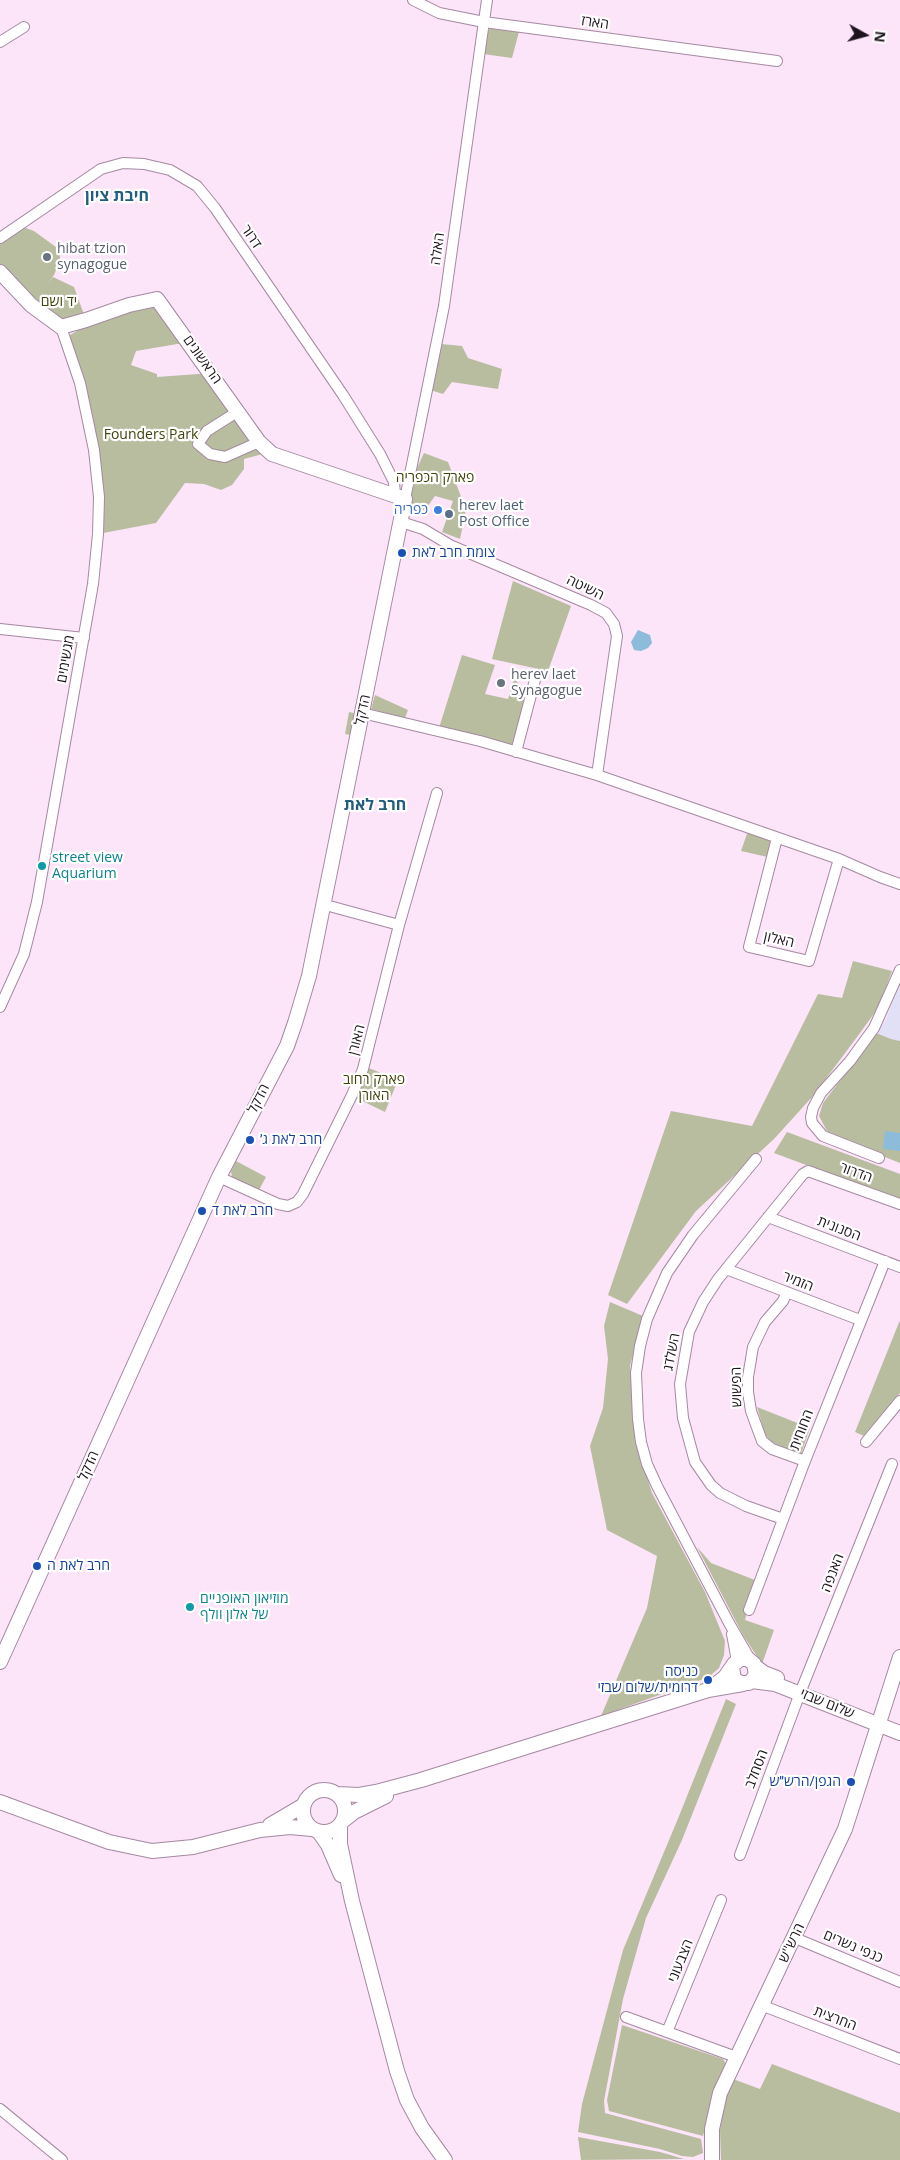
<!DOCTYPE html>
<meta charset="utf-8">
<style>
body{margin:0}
#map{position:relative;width:900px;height:2160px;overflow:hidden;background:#fce4f9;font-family:"Open Sans",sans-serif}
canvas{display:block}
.north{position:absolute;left:840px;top:10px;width:50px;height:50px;-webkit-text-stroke:4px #fff;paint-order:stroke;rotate:97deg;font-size:14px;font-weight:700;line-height:20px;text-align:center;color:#1e141d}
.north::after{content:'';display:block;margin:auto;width:18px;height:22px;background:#1e141d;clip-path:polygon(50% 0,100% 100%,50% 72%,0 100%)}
</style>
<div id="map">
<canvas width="900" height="2160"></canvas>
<div class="north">N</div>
</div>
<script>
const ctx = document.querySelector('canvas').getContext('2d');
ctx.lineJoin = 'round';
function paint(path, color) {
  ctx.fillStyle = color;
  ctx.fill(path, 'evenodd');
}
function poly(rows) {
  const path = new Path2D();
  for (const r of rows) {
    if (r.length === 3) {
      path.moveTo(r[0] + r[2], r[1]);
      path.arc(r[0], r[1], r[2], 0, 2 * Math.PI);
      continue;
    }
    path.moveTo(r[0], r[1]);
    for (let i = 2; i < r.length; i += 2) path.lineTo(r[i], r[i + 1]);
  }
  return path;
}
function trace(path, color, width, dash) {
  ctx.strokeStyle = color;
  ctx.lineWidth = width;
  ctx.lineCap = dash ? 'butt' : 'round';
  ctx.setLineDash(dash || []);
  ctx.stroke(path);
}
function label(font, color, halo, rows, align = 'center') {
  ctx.font = font + ' "Open Sans",Heebo,sans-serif';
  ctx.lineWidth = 4.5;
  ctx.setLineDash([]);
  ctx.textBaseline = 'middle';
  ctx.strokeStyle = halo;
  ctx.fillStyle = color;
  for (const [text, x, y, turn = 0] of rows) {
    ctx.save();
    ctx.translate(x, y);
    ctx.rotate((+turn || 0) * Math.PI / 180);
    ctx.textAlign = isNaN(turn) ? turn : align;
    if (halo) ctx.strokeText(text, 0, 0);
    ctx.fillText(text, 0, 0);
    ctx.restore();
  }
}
const education = poly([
 [900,982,900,1041,891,1039,876,1033,886,1020]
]);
const green = poly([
 [492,26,520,28,512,58,483,54,485,36],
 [23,227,34,231,60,250,60,260,54,275,48,283,53,277,74,287,86,320,61,327,0,272,0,238],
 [157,299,189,342,136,351,131,365,157,374,157,377,212,373,270,452,244,459,244,469,232,485,221,490,204,484,185,483,156,523,98,534,102,487,70,335,111,311],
 [441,344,462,346,468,358,502,369,498,389,452,382,443,394,430,390],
 [424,453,448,462,466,510,460,539,442,532,453,501,435,496,425,510,405,512,416,479,413,477],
 [513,581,571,606,548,671,492,659],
 [462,655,495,665,485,694,508,699,514,679,531,695,516,752,438,731],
 [375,695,408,710,405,718,371,709],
 [349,712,362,715,357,736,345,734],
 [749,828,777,838,772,858,741,851],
 [853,961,892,971,878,1008,860,1033,813,1096,774,1139,696,1211,627,1304,608,1295,671,1111,752,1126,818,994,842,998],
 [876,1033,891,1039,900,1041,900,1163,837,1138,827,1131,819,1116,823,1103],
 [364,1066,398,1080,385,1112,352,1096],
 [787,1132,900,1174,900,1200,774,1153],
 [236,1161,266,1177,259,1190,232,1177,231,1171],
 [610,1302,643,1316,630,1366,637,1446,652,1493,705,1592,725,1641,724,1655,719,1668,709,1677,601,1716,647,1608,657,1556,607,1530,590,1446,603,1408,608,1359,604,1326],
 [900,1320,900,1393,864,1436,855,1432],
 [757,1407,810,1428,801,1454,771,1442,765,1434],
 [697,1547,711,1563,755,1580,745,1620,774,1630,762,1664,743,1635],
 [726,1699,736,1704,682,1840,646,1918,623,1999,604,2101,605,2113,701,2139,703,2153,693,2157,682,2156,660,2149,578,2132,582,2104,623,1950,677,1821],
 [622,2025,723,2059,726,2064,716,2085,703,2136,609,2111,607,2100],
 [772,2064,900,2113,900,2160,721,2160,720,2130,724,2101,733,2079,760,2089],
 [578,2137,660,2152,684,2159,581,2160]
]);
const water = poly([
 [638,630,650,635,652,643,648,648,641,651,634,650,631,642],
 [885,1131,900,1133,900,1151,883,1149]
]);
const street = poly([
 [413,0,439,13,484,22,777,61],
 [0,42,24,27],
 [0,238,101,169,123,163,144,164,170,170,197,186,215,208,343,395,380,454,394,482,395,495],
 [237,412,207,431,198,444,210,454,225,457,259,442],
 [405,499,444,306,487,0],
 [401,522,423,529,450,545,591,605,606,613,614,624,617,636,597,775],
 [0,629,84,638],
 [362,713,480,741,597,775,839,859,880,877,900,884],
 [516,752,536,676],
 [777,838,749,947,809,961,839,859],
 [322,904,399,925],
 [0,1007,24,954,37,902,93,584,98,534,99,497,94,450,80,383,61,327],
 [879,1158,823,1136,812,1123,811,1117,813,1108,821,1093,850,1061,874,1028,900,970],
 [219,1177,278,1204,288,1206,297,1202,303,1194,352,1095,363,1069,399,925,437,793],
 [768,1217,900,1267],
 [726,1269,860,1320],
 [787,1292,783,1301,765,1322,753,1347,748,1377,748,1392,751,1411,762,1441,772,1449,805,1461],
 [866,1442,900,1401],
 [783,1519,746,1506,720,1493,711,1485,695,1462,683,1418,680,1384,689,1332,703,1302,718,1279,803,1174,808,1171,900,1204],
 [749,1610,805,1461,885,1261],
 [732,1634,737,1661],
 [751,1661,729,1623,657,1486,647,1464,641,1442,638,1419,636,1373,640,1346,647,1319,667,1273,693,1235,756,1159],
 [740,1855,800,1693,892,1464],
 [795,1938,900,1982],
 [761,2005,900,2059],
 [626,2017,736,2057],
 [667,2032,721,1900],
 [0,2109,62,2160]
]);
const secondary = poly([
 [0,272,31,305,61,327,86,320,129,305,157,299,259,442,272,454,405,499,309,976,295,1023,287,1046,219,1177,0,1662],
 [756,1667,764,1673,777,1678],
 [752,1681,775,1684,900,1733],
 [711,1688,725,1677,734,1664,740,1659,748,1659,754,1664,756,1675,749,1683,741,1683,734,1679,732,1668],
 [324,1811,21],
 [337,1794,359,1795,376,1792,421,1780,708,1690,743,1684],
 [0,1802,109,1842,152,1851,193,1847,260,1830,290,1827,312,1829],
 [344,1820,354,1812,386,1796],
 [270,1825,304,1805],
 [340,1826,340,1844,352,1901,397,2071,407,2100,422,2128,445,2160],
 [319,1832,328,1845,341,1875],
 [712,2160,712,2129,720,2093,845,1829,900,1657]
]);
const markers = [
 [47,257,5,"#6b7280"],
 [438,510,5,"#3f7fe0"],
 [449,514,5,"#5c6f8a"],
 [402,553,5,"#1a4fb4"],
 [501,683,5,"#6b7280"],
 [42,866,5,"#0f9aa8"],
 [250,1140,5,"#1a4fb4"],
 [202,1211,5,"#1a4fb4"],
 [37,1566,5,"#1a4fb4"],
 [190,1607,5,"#0f9aa8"],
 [708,1680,5,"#1a4fb4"],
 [851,1782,5,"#1a4fb4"]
];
const streetNames = [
 ["הארז",595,23,8],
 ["דרור",251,237,56],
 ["האלה",438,249,-82],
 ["הראשונים",202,360,55],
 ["השיטה",585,588,26],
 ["מגשימים",66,659,-80],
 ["הדקל",363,710,-78],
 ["האלון",779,940,13],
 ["האורן",357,1040,-75],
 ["הדקל",259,1099,-63],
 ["הדרור",856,1173,20],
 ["הסנונית",839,1229,21],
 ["הזמיר",798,1282,21],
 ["השלדג",672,1352,-79],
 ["הפשוש",737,1387,-91],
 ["החוחית",802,1430,-69],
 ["הדקל",89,1466,-66],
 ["האנפה",833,1573,-69],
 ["שלום שבזי",827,1704,22],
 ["הסחלב",757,1769,-69],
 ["הרש''ש",792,1943,-64],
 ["כנפי נשרים",853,1947,23],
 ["הצבעוני",681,1961,-68],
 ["החרצית",835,2019,21]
];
const worshipNames = [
 ["hibat tzion",57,249],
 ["synagogue",57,265],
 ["herev laet",511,675],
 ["Synagogue",511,691]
];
const parkNames = [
 ["יד ושם",59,302],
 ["Founders Park",151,435],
 ["פארק הכפריה",435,478],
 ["פארק רחוב",374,1080],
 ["האורן",374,1096]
];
const serviceNames = [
 ["herev laet",459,506],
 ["Post Office",459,522]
];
const shopNames = [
 ["כפריה",428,510]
];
const transitNames = [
 ["צומת חרב לאת",412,553],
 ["חרב לאת ג׳",260,1140],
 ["חרב לאת ד",212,1211],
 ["חרב לאת ה",47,1566],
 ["כניסה",698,1672,"right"],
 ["דרומית/שלום שבזי",698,1688,"right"],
 ["הגפן/הרש״ש",841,1782,"right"]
];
const cultureNames = [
 ["street view",52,858],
 ["Aquarium",52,874],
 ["מוזיאון האופניים",200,1599],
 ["של אלון וולף",200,1615]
];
const quarterNames = [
 ["חיבת ציון",117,196],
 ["חרב לאת",375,805]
];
paint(education, '#e2e0f6');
paint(green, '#b9bd9f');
paint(water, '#8cbcda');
trace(street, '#a489a1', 12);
trace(secondary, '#a489a1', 16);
trace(street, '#fff', 10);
trace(secondary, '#fff', 14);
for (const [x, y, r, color] of markers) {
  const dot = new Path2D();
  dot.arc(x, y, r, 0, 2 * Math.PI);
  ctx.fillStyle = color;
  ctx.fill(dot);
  trace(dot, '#fff', 2);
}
label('14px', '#1e141d', '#fff', streetNames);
label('14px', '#5b616d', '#fff', worshipNames, 'left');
label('14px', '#3f4409', '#fff', parkNames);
label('14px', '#4e5e75', '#fff', serviceNames, 'left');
label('14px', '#366cbe', '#fff', shopNames, 'right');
label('14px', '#164399', '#fff', transitNames, 'left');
label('14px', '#0d838f', '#fff', cultureNames, 'left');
label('bold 16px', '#225d7e', '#fff', quarterNames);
</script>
